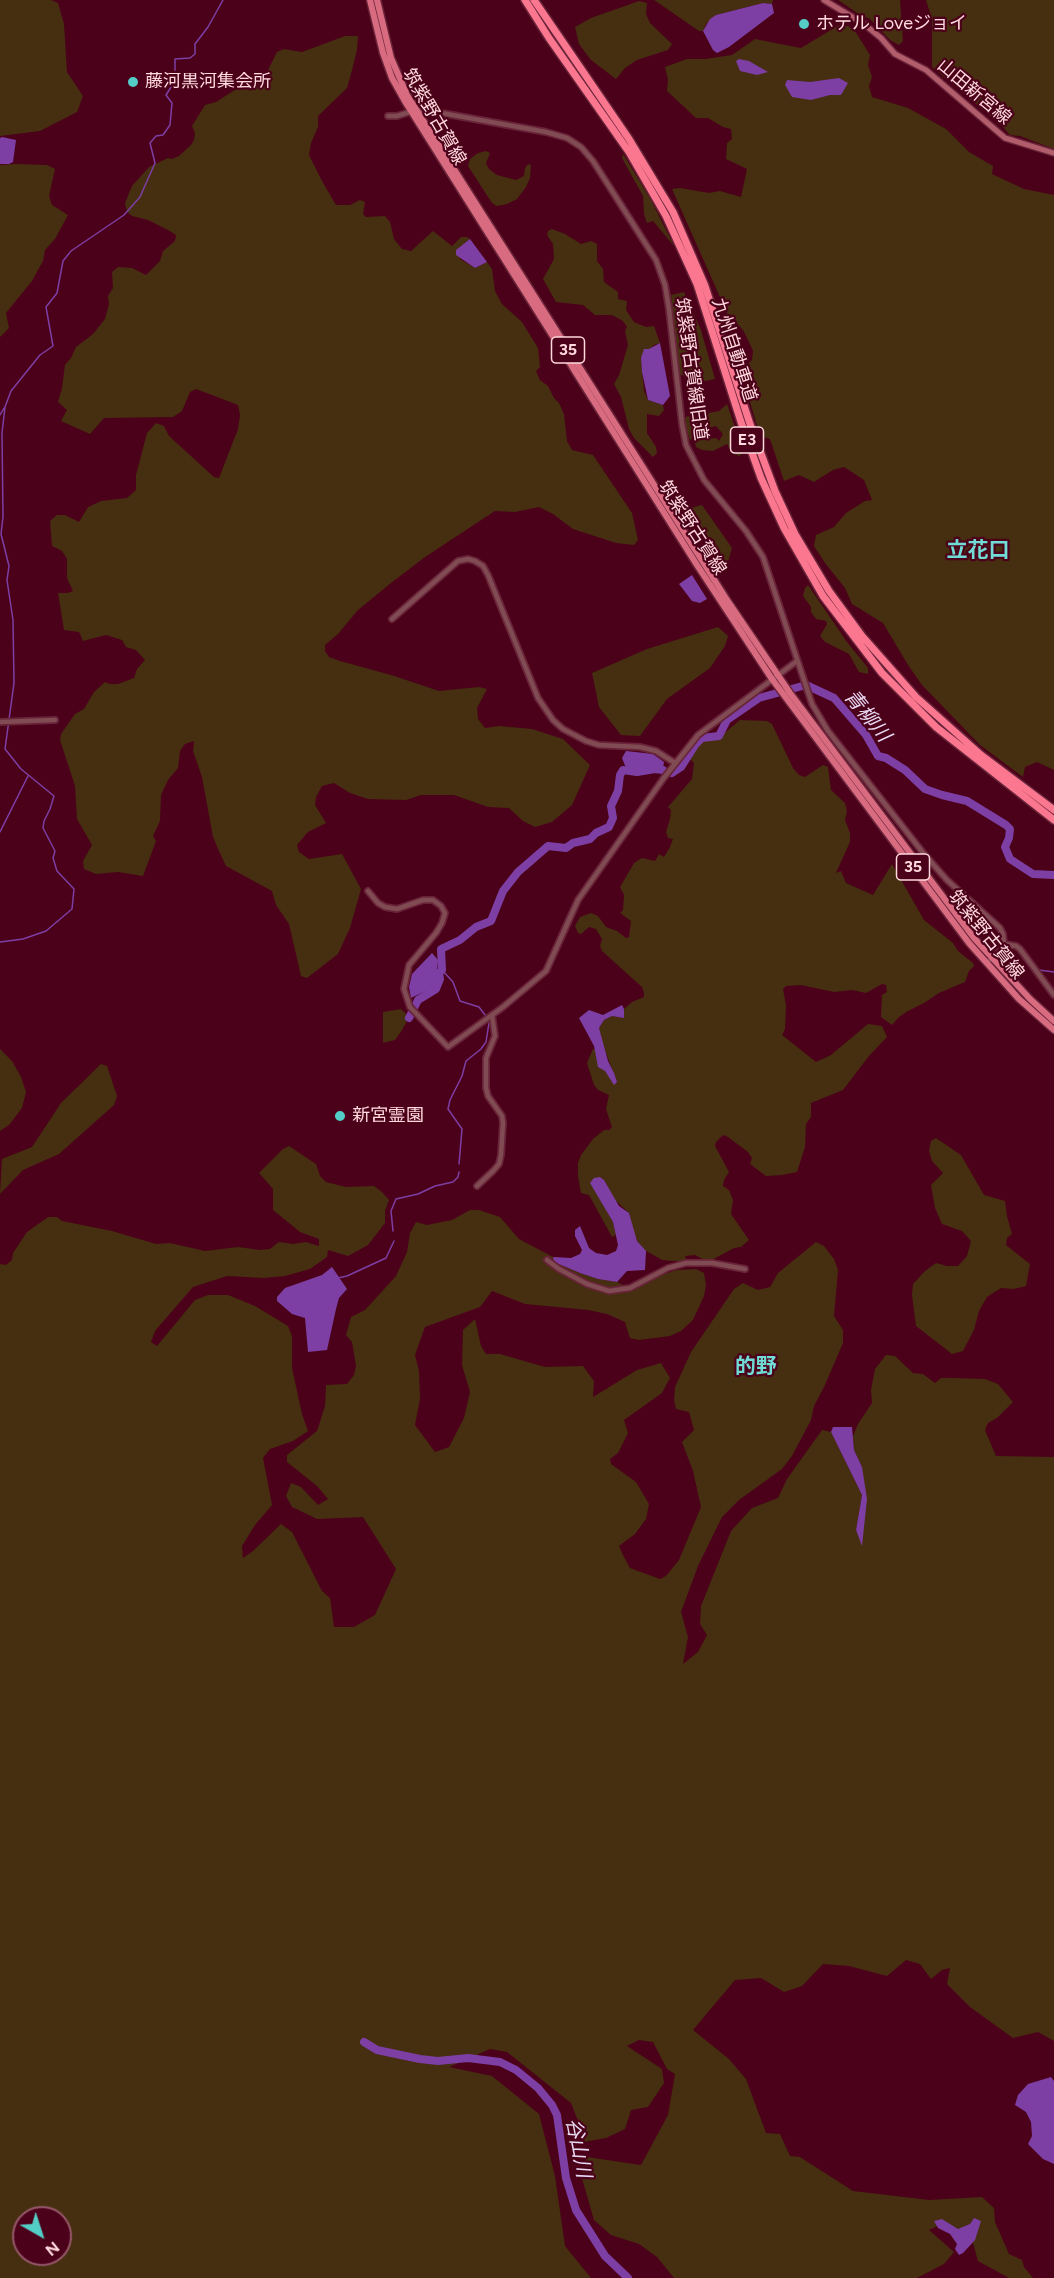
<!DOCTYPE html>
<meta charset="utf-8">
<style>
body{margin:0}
#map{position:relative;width:1054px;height:2278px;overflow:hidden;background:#4c011a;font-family:Figtree,sans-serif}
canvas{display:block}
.north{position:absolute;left:12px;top:2206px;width:60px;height:60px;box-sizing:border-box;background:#4c011a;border:2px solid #945768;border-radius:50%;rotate:141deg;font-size:16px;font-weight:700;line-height:24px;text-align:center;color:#ffd9de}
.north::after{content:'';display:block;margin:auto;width:21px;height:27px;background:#54cdc7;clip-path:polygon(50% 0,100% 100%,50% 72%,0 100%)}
</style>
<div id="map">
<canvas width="1054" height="2278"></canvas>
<div class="north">N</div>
</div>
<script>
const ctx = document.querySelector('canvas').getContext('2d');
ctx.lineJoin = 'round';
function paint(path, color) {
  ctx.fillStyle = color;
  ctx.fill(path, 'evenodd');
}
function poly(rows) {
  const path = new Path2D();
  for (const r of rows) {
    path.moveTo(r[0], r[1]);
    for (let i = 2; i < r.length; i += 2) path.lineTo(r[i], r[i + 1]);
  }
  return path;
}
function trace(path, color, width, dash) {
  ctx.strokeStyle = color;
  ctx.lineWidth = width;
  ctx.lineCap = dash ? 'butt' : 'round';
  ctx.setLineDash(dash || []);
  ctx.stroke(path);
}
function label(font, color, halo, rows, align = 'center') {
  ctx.font = font + ' Figtree,"Noto Sans JP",sans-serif';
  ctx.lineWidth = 4.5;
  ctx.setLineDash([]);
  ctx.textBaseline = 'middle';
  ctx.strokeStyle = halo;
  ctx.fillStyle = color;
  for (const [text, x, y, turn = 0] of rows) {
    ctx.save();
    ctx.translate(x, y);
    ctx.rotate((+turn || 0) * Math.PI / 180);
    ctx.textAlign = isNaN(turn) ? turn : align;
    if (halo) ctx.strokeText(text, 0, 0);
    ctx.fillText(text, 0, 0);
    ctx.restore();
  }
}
const green = poly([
 [0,0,51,0,58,3,64,24,67,72,83,96,77,112,40,131,0,136],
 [654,0,773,0,772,4,763,3,716,15,706,24,703,31,699,31],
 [838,0,900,0,903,41,899,45,890,40,869,18,863,17],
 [926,0,1054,0,1054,149,1020,136,1010,135,1002,126,932,67,932,19],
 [639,1,647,3,646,14,650,23,672,44,668,50,637,60,625,68,616,79,591,60,579,44,575,27,591,18],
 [839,25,848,26,855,31,870,55,868,65,872,77,869,86,872,97,908,108,946,129,969,152,993,166,992,174,1024,189,1054,195,1054,770,1037,762,1025,767,1023,777,980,745,922,685,908,665,883,623,852,604,845,588,825,563,814,546,816,535,834,527,846,513,865,501,872,500,864,480,844,467,833,470,814,482,799,475,784,481,770,439,760,436,741,371,752,360,753,351,749,342,743,330,727,313,672,189,680,188,709,193,720,191,741,197,747,169,726,159,727,143,732,139,731,129,723,127,708,118,696,118,667,91,668,80,665,67,687,59,705,59,732,55,755,39,801,48],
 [345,36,358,36,357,50,351,74,347,88,318,116,318,127,311,143,309,155,322,181,336,205,350,205,360,200,365,202,363,214,366,217,385,216,390,222,394,239,402,249,411,251,433,231,452,246,461,237,467,237,470,239,464,244,460,259,475,268,487,262,492,269,495,291,502,304,522,322,538,348,540,367,536,371,540,380,548,386,554,398,559,403,564,414,567,441,572,450,593,455,632,513,638,540,634,545,616,543,573,529,553,514,539,507,515,512,495,511,425,557,391,583,358,610,338,634,325,645,325,651,329,657,340,661,391,675,439,691,479,687,487,689,477,708,478,719,485,728,499,726,532,729,563,739,590,765,572,805,552,822,535,827,523,821,509,808,488,807,454,795,421,795,406,800,368,799,350,793,334,783,322,786,316,797,315,805,326,823,308,832,297,845,299,852,309,859,342,854,361,889,350,928,338,954,307,978,301,976,289,924,276,905,272,891,226,866,219,851,213,837,202,777,193,751,194,741,185,744,180,751,178,768,168,780,161,795,160,821,153,836,156,841,143,876,118,872,96,874,84,869,83,861,92,845,77,819,75,786,60,740,61,734,75,714,84,709,94,692,105,682,110,684,118,684,134,678,137,669,145,660,136,650,126,647,122,640,106,635,83,641,79,632,64,630,58,593,68,593,73,591,67,578,67,559,62,551,52,546,50,521,57,515,65,515,79,522,88,507,101,501,127,498,136,490,136,475,147,433,156,423,164,426,169,436,214,477,219,478,238,429,240,415,238,405,196,389,190,392,182,411,173,417,104,418,90,434,61,421,67,410,58,402,62,388,65,365,71,358,76,347,93,334,105,319,109,304,108,296,113,288,112,272,118,267,132,268,146,275,160,261,163,251,175,241,176,235,168,230,148,220,132,216,127,212,125,203,132,186,149,167,168,158,172,159,179,156,191,145,194,140,195,133,192,126,205,105,216,102,238,88,262,82,277,52,284,49,302,52],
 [486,151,490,153,486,163,489,169,497,175,516,180,524,176,525,168,528,164,531,165,530,178,526,187,517,199,507,204,497,206,492,203,468,166,470,159,478,153],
 [623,154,651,200,674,246,653,221,647,223,644,214,643,196,622,158],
 [16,164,47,165,55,169,49,196,52,205,68,215,55,239,45,250,43,261,32,281,6,313,9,328,0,337,0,165],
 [552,229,565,234,581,244,591,241,597,244,597,261,603,269,604,282,618,292,618,299,627,301,626,310,634,322,646,327,654,326,660,343,654,345,641,358,644,391,648,400,663,405,664,410,659,416,647,414,647,433,656,447,657,453,653,457,634,438,629,429,621,397,614,384,619,375,628,345,625,331,627,327,623,321,612,315,595,315,583,305,556,302,543,279,554,259,553,244,547,235,548,231],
 [684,292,701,330,715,379,706,381,691,379,679,374,671,295],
 [727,404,744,453,739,456,732,453,727,444,713,451,702,450,696,447,695,443,698,440,716,438,719,441,723,434,716,426,701,430,697,436,690,440,686,428,685,418,688,416,695,421,709,413,719,411],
 [702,505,732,548,728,562,713,562,708,556,702,535,686,523,680,513,683,510],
 [808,585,847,642,868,668,868,674,859,672,849,654,825,642,820,636,827,624,826,621,816,619,811,612,811,607,803,596,805,588],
 [718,627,728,636,725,646,710,668,667,699,640,736,621,735,599,707,592,673,647,649],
 [740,720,767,721,772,724,793,768,799,775,805,777,823,765,828,767,831,790,845,803,847,811,845,820,850,833,850,842,836,873,841,871,846,883,873,895,892,864,924,920,953,943,958,951,973,963,974,966,969,971,965,982,939,993,924,1003,908,1011,899,1017,892,1025,881,1017,882,995,887,992,886,985,882,984,866,993,852,990,834,992,801,985,786,986,783,989,786,1005,785,1029,782,1035,816,1062,831,1055,868,1024,882,1026,887,1037,869,1056,843,1090,811,1103,811,1117,806,1124,805,1147,797,1172,782,1175,766,1176,750,1164,752,1158,748,1152,728,1137,723,1135,716,1142,715,1146,729,1172,724,1180,723,1186,729,1190,733,1200,731,1214,749,1240,741,1247,734,1248,708,1262,695,1255,685,1256,687,1261,672,1261,662,1260,641,1248,634,1234,629,1213,615,1200,604,1180,600,1177,591,1183,613,1222,616,1235,612,1237,589,1195,581,1193,578,1176,578,1163,581,1155,593,1139,604,1130,609,1130,612,1127,606,1109,609,1095,598,1090,594,1085,587,1063,593,1049,596,1049,596,1057,614,1084,617,1082,601,1040,599,1028,604,1020,612,1016,624,1018,624,1009,632,1002,644,997,644,993,642,987,602,951,600,946,602,939,596,929,589,927,581,934,578,933,575,926,580,917,591,913,598,916,606,927,617,931,626,938,629,937,631,921,620,913,623,910,624,895,620,887,634,863,642,858,655,861,659,854,664,857,670,847,673,839,668,838,666,832,670,819,671,810,668,807,692,779,694,763,690,759,691,751,702,739,712,739,722,735],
 [401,1009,406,1014,407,1021,402,1030,395,1040,383,1043,383,1012],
 [0,1049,12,1061,21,1077,26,1092,22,1108,9,1125,0,1131],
 [101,1064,107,1066,117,1096,114,1105,59,1154,23,1170,0,1194,2,1159,32,1147,61,1103],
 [936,1138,961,1155,984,1195,1005,1201,1007,1216,1012,1234,1007,1238,1006,1245,1030,1264,1026,1286,1014,1289,1001,1288,987,1297,979,1311,974,1330,963,1351,952,1354,916,1326,912,1295,913,1284,925,1271,936,1263,947,1266,958,1266,967,1256,971,1241,962,1231,942,1224,935,1208,931,1185,943,1173,932,1161,929,1151,931,1141],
 [289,1146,316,1164,320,1176,326,1182,346,1187,374,1186,382,1192,389,1200,385,1211,385,1223,368,1245,348,1256,328,1250,327,1257,310,1269,285,1276,264,1278,227,1276,193,1287,155,1331,151,1342,157,1346,195,1300,208,1295,228,1295,255,1306,288,1326,292,1336,292,1368,302,1414,308,1431,293,1441,270,1449,263,1458,272,1505,255,1525,242,1546,243,1558,253,1551,281,1524,292,1532,322,1591,330,1598,334,1627,354,1627,375,1615,396,1569,363,1517,317,1519,292,1507,286,1496,291,1483,301,1487,318,1505,328,1499,317,1486,287,1462,287,1455,317,1431,325,1406,326,1385,347,1384,354,1375,356,1366,352,1342,346,1335,351,1317,365,1310,396,1276,407,1252,410,1233,416,1222,427,1225,452,1220,470,1210,479,1210,500,1217,519,1239,553,1257,554,1262,580,1273,598,1279,617,1282,627,1287,676,1270,696,1269,704,1273,706,1285,704,1296,693,1320,681,1331,670,1336,639,1340,630,1338,625,1322,607,1314,588,1310,525,1304,492,1291,480,1307,425,1327,415,1355,419,1371,420,1399,415,1425,435,1452,449,1447,464,1418,470,1392,462,1365,463,1330,475,1319,481,1346,486,1354,500,1354,545,1367,583,1366,594,1381,593,1397,637,1370,661,1363,670,1378,662,1393,624,1420,628,1433,618,1453,610,1459,611,1464,636,1482,649,1504,646,1519,635,1534,619,1546,623,1555,630,1568,660,1579,666,1576,679,1560,701,1507,693,1471,682,1442,694,1430,689,1412,676,1409,674,1400,675,1387,691,1352,734,1289,743,1283,758,1290,770,1287,778,1273,816,1242,824,1246,834,1259,838,1270,834,1316,843,1330,843,1343,824,1387,814,1406,811,1420,792,1456,782,1469,739,1500,722,1517,698,1566,681,1612,688,1637,683,1664,698,1652,707,1635,700,1624,701,1606,731,1531,752,1508,778,1498,787,1479,822,1430,831,1432,862,1495,856,1530,862,1544,862,1467,854,1450,853,1436,858,1424,872,1403,871,1390,875,1369,886,1355,895,1356,913,1373,923,1374,935,1383,941,1378,952,1378,985,1379,998,1384,1013,1402,997,1418,988,1423,985,1430,996,1456,1054,1457,1054,2041,1038,2032,1013,2038,970,2007,947,1984,950,1968,942,1970,931,1979,920,1964,906,1960,887,1976,849,1966,823,1964,802,1986,784,1992,761,1978,735,1980,693,2030,729,2059,746,2079,766,2133,780,2134,790,2156,800,2157,853,2191,929,2200,982,2197,994,2208,995,2222,1009,2254,1022,2260,1024,2267,1033,2278,1009,2278,978,2261,971,2236,944,2223,929,2230,954,2252,944,2264,917,2278,674,2278,657,2257,639,2244,611,2235,594,2220,579,2168,587,2157,641,2165,668,2115,675,2074,667,2069,653,2042,639,2040,627,2046,662,2069,664,2083,648,2107,631,2110,625,2129,606,2138,584,2142,579,2136,578,2121,571,2103,507,2052,490,2049,449,2067,492,2076,539,2114,555,2176,565,2246,591,2278,0,2278,0,1264,6,1265,12,1260,13,1253,27,1232,48,1217,57,1217,62,1221,112,1231,156,1244,170,1243,205,1251,238,1247,260,1250,270,1249,279,1242,293,1244,306,1242,319,1246,319,1239,300,1232,273,1210,273,1189,259,1173,283,1149],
 [24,2218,60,2218,60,2254,24,2254]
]);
const water = poly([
 [763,3,772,4,774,13,729,47,717,53,713,50,703,31,710,19,716,15],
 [739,59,749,61,768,72,757,75,740,71,736,61],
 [839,78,848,83,841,95,830,95,811,100,792,97,785,85,787,80,810,82],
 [2,137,16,140,13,162,9,164,0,164,0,138],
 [470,239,487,262,475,268,456,255,456,250],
 [660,343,670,396,663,405,648,400,642,372,641,358,644,349,649,349],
 [692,575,707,599,700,603,692,601,679,584],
 [626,751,653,754,664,762,663,768,655,766,636,769,626,768,622,758],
 [432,953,438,960,436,982,432,988,411,998,409,987,412,974],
 [622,1005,624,1009,624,1018,612,1016,604,1020,599,1028,608,1061,614,1073,617,1082,614,1085,605,1071,598,1067,594,1046,579,1018,589,1010,603,1015],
 [600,1177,604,1180,619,1206,629,1213,637,1241,646,1251,645,1270,627,1271,617,1282,598,1279,580,1273,554,1262,553,1257,571,1258,580,1254,582,1250,575,1236,575,1230,580,1226,589,1248,596,1253,607,1255,616,1251,618,1245,613,1222,590,1183,594,1178],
 [332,1267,347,1289,339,1298,336,1309,327,1350,308,1352,305,1318,292,1314,277,1301,277,1297,285,1288,322,1275],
 [833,1427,852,1427,854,1450,862,1467,867,1499,862,1546,856,1530,862,1495,831,1432],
 [1051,2077,1054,2081,1054,2164,1043,2159,1028,2144,1032,2136,1031,2122,1026,2112,1015,2105,1018,2095,1028,2084],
 [974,2218,981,2221,975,2240,963,2253,959,2255,955,2249,957,2244,950,2234,938,2228,934,2221,942,2219,958,2229,970,2224]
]);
const stream = poly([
 [0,415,4,408],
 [0,832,28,776],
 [0,942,23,939,46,931,72,909,74,889,57,871,53,858,55,851,43,828,44,821,50,809,54,796,21,769,5,749,14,683,13,620,7,580,9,566,1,534,3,517,2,433,5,407,11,391,40,355,53,346,46,307,57,293,63,261,71,251,124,215,140,197,155,163,150,143,156,136,163,135,170,125,172,103,166,95,175,81,175,59,190,58,195,54,195,44,208,27,223,0],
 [442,970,453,982,460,1001,479,1007,485,1015],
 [1039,970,1054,972],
 [459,1164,462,1129,448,1109,450,1100,462,1076,466,1061,481,1049,486,1042,489,1023],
 [393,1231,391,1211,396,1199,418,1194,435,1186,453,1182,458,1177,459,1172],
 [338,1278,347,1276,386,1258,394,1241]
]);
const river = poly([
 [672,773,681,767,695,745,702,738,719,736,727,720,759,698,806,685,834,698,866,735,878,756,886,758,905,770,925,789,942,795,967,801,1006,825,1010,829,1009,838,1005,847,1010,859,1033,874,1054,875],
 [409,1018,418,1000,436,989,440,979,439,973,442,970,441,949,460,940,476,927,491,921,503,891,518,872,548,846,566,848,573,843,590,839,596,833,609,827,613,818,611,806,618,791,620,775,623,770,637,772,655,769,663,770],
 [364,2042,377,2050,420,2059,438,2061,468,2058,500,2062,516,2070,538,2088,552,2105,557,2115,566,2178,576,2210,605,2256,628,2278]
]);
const tertiary = poly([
 [388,116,397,116,416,110,436,112,546,132,567,138,581,147,593,161,656,260,665,285,669,309,682,424,686,445,704,480,746,531,763,557,812,704,828,731,924,854,947,880,1000,928,1003,934,1004,944,1001,950,990,960],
 [392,619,458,561,468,559,475,561,483,566,488,575,538,698,553,720,563,729,586,741,599,745,640,747,656,751,675,763],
 [0,722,55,720],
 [368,891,378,903,385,907,397,909,423,900,433,900,441,906,445,913,442,923,436,933,409,965,404,989,410,1007,448,1047,503,1007,546,971,578,900,663,779,698,735,797,661],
 [1004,944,1016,946,1020,949,1054,995],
 [477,1186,493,1171,499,1164,501,1155,503,1123,502,1116,488,1096,486,1088,486,1058,495,1036,492,1015],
 [547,1260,559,1269,587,1284,609,1291,630,1288,668,1268,686,1263,712,1263,745,1269]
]);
const secondary = poly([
 [824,0,864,24,881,38,895,54,926,70,1005,138,1054,153]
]);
const primary = poly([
 [370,0,383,53,392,78,406,103,697,565,772,679,969,943,1019,999,1054,1030],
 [377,0,391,58,407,95,727,600,790,693,974,938,1030,999,1054,1021]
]);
const motorway = poly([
 [525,0,549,38,629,152,666,216,697,284,741,422,761,478,784,528,823,596,882,673,936,727,1054,820],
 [534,0,629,139,673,212,705,286,750,424,775,491,795,534,829,591,862,636,916,697,981,755,1054,810]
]);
const markers = [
 [804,24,6,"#54cdc7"],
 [133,82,6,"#54cdc7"],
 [340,1116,6,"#54cdc7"]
];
const shields = [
 [568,350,33],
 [747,440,33],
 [913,867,33]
];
const shieldNames = [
 ["35",568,350],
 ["E3",747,440],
 ["35",913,867]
];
const poiNames = [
 ["ホテル Loveジョイ",816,24],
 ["藤河黒河集会所",145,82],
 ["新宮霊園",352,1116]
];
const streetNames = [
 ["山田新宮線",974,92,40],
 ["筑紫野古賀線",434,117,60],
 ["九州自動車道",734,350,72],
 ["筑紫野古賀線旧道",691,369,82],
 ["筑紫野古賀線",692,528,57],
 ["筑紫野古賀線",986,935,51]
];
const waterNames = [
 ["青柳川",867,716,51],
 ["谷山川",578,2148,79]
];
const quarterNames = [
 ["立花口",978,551],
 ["的野",756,1367]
];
paint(green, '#462e10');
paint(water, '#7d3fa4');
trace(stream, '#7d3fa4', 1.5);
trace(river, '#7d3fa4', 8);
trace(tertiary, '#692439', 8);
trace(secondary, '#692439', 8);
trace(primary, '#692439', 9);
trace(motorway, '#692439', 10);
trace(tertiary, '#804b53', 4.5);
trace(secondary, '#b25d6c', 5);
trace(primary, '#d86b7f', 6);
trace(motorway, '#fb7790', 7);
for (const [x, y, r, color] of markers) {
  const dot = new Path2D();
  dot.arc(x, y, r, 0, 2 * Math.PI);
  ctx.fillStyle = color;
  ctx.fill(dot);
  trace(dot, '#4c011a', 2);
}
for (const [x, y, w] of shields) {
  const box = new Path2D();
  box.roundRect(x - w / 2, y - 13, w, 26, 4.5);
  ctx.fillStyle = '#4c011a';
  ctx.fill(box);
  trace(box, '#ffd9de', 1.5);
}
label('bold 16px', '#ffd9de', null, shieldNames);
label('18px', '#ffd9de', '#4c011a', poiNames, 'left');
label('18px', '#ffd9de', '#4c011a', streetNames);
label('italic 20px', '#e8d9f3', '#4c011a', waterNames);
label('bold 21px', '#71dcd6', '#4c011a', quarterNames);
</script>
